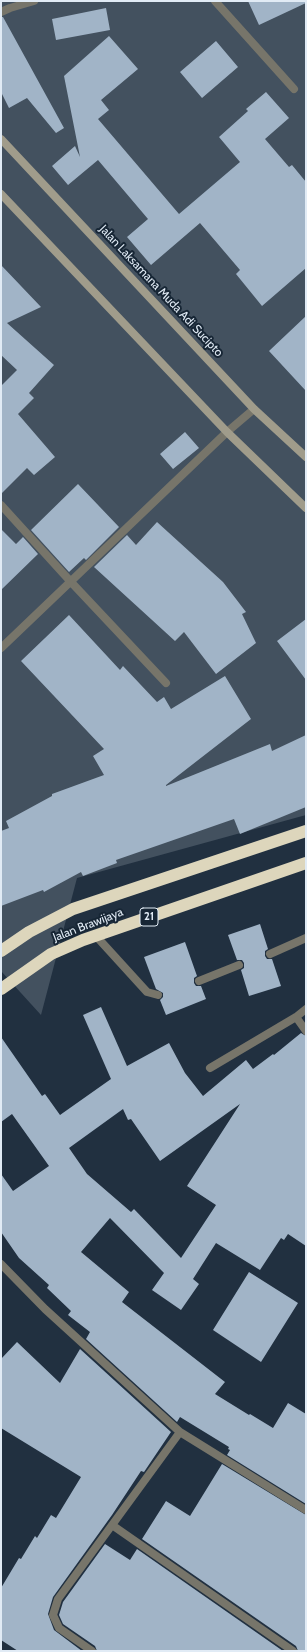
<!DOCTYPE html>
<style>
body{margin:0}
#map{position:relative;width:307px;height:1652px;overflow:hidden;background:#213040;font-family:Cabin,sans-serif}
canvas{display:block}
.frame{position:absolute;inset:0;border:2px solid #e1ebf5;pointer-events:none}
</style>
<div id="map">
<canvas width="307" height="1652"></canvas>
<div class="frame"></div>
</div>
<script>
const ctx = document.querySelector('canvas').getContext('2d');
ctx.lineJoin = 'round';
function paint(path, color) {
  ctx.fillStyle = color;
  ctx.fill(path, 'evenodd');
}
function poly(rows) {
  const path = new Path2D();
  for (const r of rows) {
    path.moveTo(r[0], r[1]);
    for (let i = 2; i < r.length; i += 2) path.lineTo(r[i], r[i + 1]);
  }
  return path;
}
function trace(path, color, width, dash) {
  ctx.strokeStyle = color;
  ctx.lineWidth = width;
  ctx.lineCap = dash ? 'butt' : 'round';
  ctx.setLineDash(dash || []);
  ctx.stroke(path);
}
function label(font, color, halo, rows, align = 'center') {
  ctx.font = font + ' Cabin,sans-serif';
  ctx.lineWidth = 4;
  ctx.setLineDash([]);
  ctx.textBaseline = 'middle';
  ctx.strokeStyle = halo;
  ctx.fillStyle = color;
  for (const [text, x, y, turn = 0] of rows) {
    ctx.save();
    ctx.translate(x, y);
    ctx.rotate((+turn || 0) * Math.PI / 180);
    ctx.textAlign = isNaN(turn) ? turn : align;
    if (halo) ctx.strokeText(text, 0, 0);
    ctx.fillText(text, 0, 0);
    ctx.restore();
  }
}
const green = poly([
 [1,1,306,1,306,815,77,878,41,1015,1,971]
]);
const building = poly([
 [248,1,306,1,306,3,259,25],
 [106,8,110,30,56,40,52,19],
 [1,17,3,17,64,128,56,133,27,98,9,108,1,92],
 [109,36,138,69,101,100,109,110,98,119,179,214,240,162,219,137,248,111,246,109,266,92,289,118,265,139,289,167,292,165,306,182,306,268,262,306,236,274,240,270,200,223,151,265,127,237,148,219,98,160,68,185,52,166,75,146,80,157,64,76],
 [216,41,238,67,202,98,180,72],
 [1,265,41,307,7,323,54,365,29,393,34,398,18,414,55,457,34,475,27,468,1,494,1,386,17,370,1,355],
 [306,316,306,391,269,351],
 [185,432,199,448,173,469,160,454],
 [78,484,119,527,86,560,84,558,69,572,31,530],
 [157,522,223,582,246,612,242,614,256,643,216,674,184,632,175,641,94,567,127,535,136,545],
 [1,529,16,544,23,537,38,554,1,590],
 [69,615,120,670,123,666,157,702,164,697,171,709,225,676,251,719,166,785,166,786,270,744,272,751,306,735,306,807,240,834,234,819,116,860,117,863,83,876,81,872,44,892,43,890,1,906,1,831,9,828,6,821,52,796,52,794,104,775,93,756,104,749,21,661],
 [306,619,306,680,277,641],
 [260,924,268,949,265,951,265,956,267,959,272,959,281,986,249,996,241,970,244,968,244,963,242,960,237,960,228,935],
 [185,942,197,976,194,978,194,983,196,986,201,986,206,999,166,1015,160,1000,163,997,163,993,156,989,144,957],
 [101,1007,127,1066,169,1043,185,1073,203,1096,246,1060,253,1069,273,1054,274,1055,301,1033,306,1036,306,1246,288,1234,284,1240,281,1238,260,1270,216,1243,193,1279,199,1284,181,1310,152,1290,164,1273,110,1218,81,1252,129,1292,122,1302,225,1382,215,1394,249,1415,250,1414,273,1428,288,1403,306,1414,306,1504,227,1455,230,1450,228,1449,229,1447,180,1417,177,1422,86,1339,90,1332,68,1315,71,1311,47,1288,49,1285,19,1258,1,1232,1,1174,13,1191,49,1166,12,1114,1,1122,1,1037,42,1096,45,1094,60,1115,111,1079,83,1015],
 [240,1104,187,1186,216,1205,181,1258,134,1209,131,1212,87,1174,69,1148,123,1109,128,1120,131,1119,160,1161],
 [249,1272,298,1303,261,1362,213,1330],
 [17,1342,60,1383,80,1349,171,1432,144,1472,141,1471,112,1515,53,1597,48,1614,54,1630,82,1651,18,1651,1,1640,1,1588,19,1558,21,1559,35,1536,37,1538,51,1515,56,1518,81,1477,1,1428,1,1359],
 [222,1464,306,1515,306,1651,298,1651,296,1646,142,1539,166,1501,190,1516],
 [105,1544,130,1560,137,1549,283,1651,97,1651,95,1646,63,1624,59,1615,63,1602]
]);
const lane = poly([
 [96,936,147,992,158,995],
 [270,954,306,938],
 [199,981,239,965]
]);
const street = poly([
 [215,1,294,89],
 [1,12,10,8,34,1],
 [1,505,71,582,166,683],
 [1,648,227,432,254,409],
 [296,1017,306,1031],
 [210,1068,296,1017,306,1009],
 [1,1264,45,1309,180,1432,306,1510],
 [112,1525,293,1651],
 [92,1651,59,1628,53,1615,58,1599,180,1432]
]);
const secondary = poly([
 [1,139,254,409,306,457],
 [1,194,227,432,306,508]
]);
const highway = poly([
 [1,951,29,932,73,909,306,831],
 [1,989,51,954,83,940,306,863]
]);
const shields = [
 [149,917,18]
];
const shieldNames = [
 ["21",149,917]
];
const streetNames = [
 ["Jalan Laksamana Muda Adi Sucipto",161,291,47],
 ["Jalan Brawijaya",88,925,-21]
];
paint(green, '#43515f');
paint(building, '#a1b4c7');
trace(lane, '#77756a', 8);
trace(street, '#77756a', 8);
trace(secondary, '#a09c8b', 8);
trace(highway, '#ddd6bc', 12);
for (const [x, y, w] of shields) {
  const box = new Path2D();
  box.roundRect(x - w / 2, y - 9, w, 18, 3);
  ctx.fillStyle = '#172635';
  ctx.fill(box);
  trace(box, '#e1ebf5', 1);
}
label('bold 11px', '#e1ebf5', null, shieldNames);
label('12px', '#e1ebf5', '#172635', streetNames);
</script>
